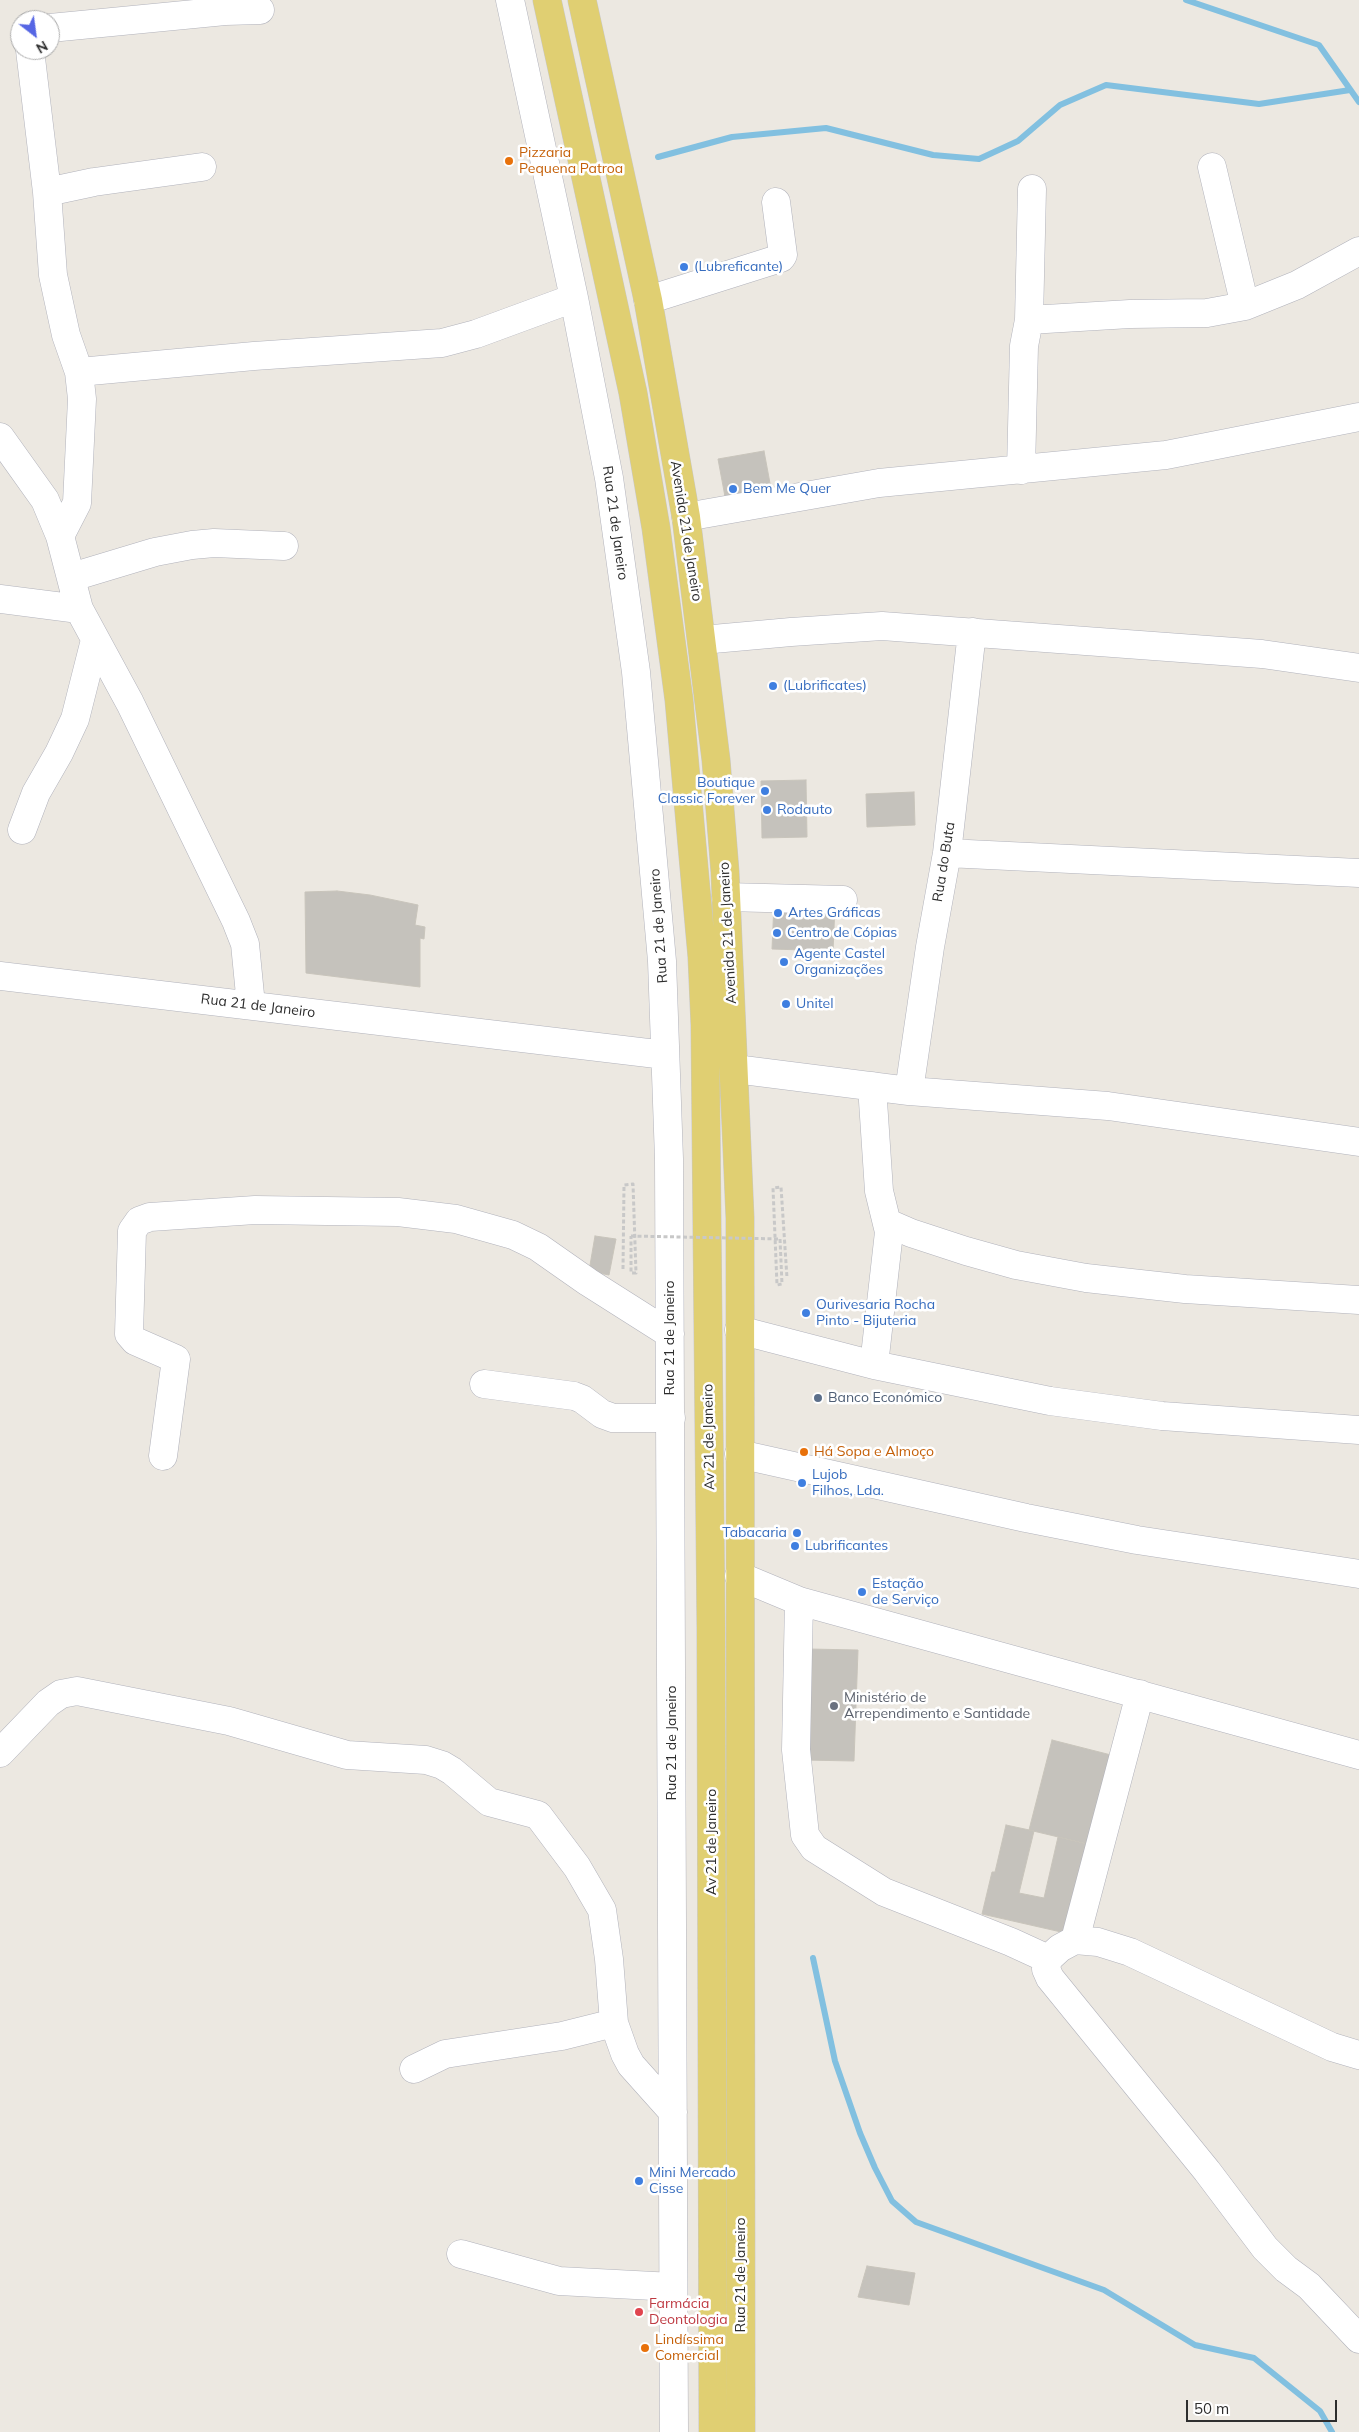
<!DOCTYPE html>
<meta charset="utf-8">
<style>
body{margin:0}
#map{position:relative;width:1359px;height:2432px;overflow:hidden;background:#ece8e1;font-family:Mulish,sans-serif}
canvas{display:block}
.north{position:absolute;left:10px;top:10px;width:50px;height:50px;box-sizing:border-box;background:#fff;border:1px solid #ababab;border-radius:50%;rotate:150deg;font-size:14px;font-weight:700;line-height:20px;text-align:center;color:#2d2d2d}
.north::after{content:'';display:block;margin:auto;width:18px;height:22px;background:#5666e4;clip-path:polygon(50% 0,100% 100%,50% 72%,0 100%)}
.scale{position:absolute;left:1186px;top:2400px;width:151px;height:22px;box-sizing:border-box;border:2px solid #2d2d2d;border-top:0;padding-left:6px;font-size:15px;line-height:18px;white-space:nowrap;color:#2d2d2d;-webkit-text-stroke:4px #fff;paint-order:stroke}
</style>
<div id="map">
<canvas width="1359" height="2432"></canvas>
<div class="north">N</div>
<div class="scale">50 m</div>
</div>
<script>
const ctx = document.querySelector('canvas').getContext('2d');
ctx.lineJoin = 'round';
function poly(rows) {
  const path = new Path2D();
  for (const r of rows) {
    path.moveTo(r[0], r[1]);
    for (let i = 2; i < r.length; i += 2) path.lineTo(r[i], r[i + 1]);
  }
  return path;
}
function trace(path, color, width, dash) {
  ctx.strokeStyle = color;
  ctx.lineWidth = width;
  ctx.lineCap = dash ? 'butt' : 'round';
  ctx.setLineDash(dash || []);
  ctx.stroke(path);
}
function paint(path, color) {
  ctx.fillStyle = color;
  ctx.fill(path, 'evenodd');
}
function label(font, color, halo, rows, align = 'center') {
  ctx.font = font + ' Mulish,sans-serif';
  ctx.lineWidth = 5;
  ctx.setLineDash([]);
  ctx.textBaseline = 'middle';
  ctx.strokeStyle = halo;
  ctx.fillStyle = color;
  for (const [text, x, y, turn = 0] of rows) {
    ctx.save();
    ctx.translate(x, y);
    ctx.rotate((+turn || 0) * Math.PI / 180);
    ctx.textAlign = isNaN(turn) ? turn : align;
    if (halo) ctx.strokeText(text, 0, 0);
    ctx.fillText(text, 0, 0);
    ctx.restore();
  }
}
const stream = poly([
 [1186,0,1319,45,1359,102],
 [658,157,732,137,826,128,933,155,979,159,1018,141,1060,105,1106,85,1259,104,1350,90],
 [813,1958,835,2061,860,2133,875,2168,892,2201,916,2222,1104,2290,1195,2345,1254,2358,1320,2411,1332,2432]
]);
const building = poly([
 [764,451,772,494,726,502,718,459,764,451],
 [806,780,807,837,762,838,761,781,806,780],
 [914,792,915,825,867,827,866,794,914,792],
 [337,891,370,895,418,905,415,925,425,927,424,939,420,938,420,987,306,973,305,892,337,891],
 [774,903,835,906,833,951,772,949,774,903],
 [595,1236,616,1239,609,1275,589,1271,595,1236],
 [808,1649,858,1650,854,1761,804,1760,808,1649],
 [1052,1740,1115,1756,1092,1845,1029,1830,1052,1740],
 [1006,1825,1034,1831,1019,1893,1044,1898,1058,1837,1091,1845,1070,1934,982,1914,992,1872,995,1872,1006,1825],
 [867,2266,915,2273,909,2305,858,2297,867,2266]
]);
const path = poly([
 [780,1239,782,1284,777,1285,773,1188,781,1187,787,1278],
 [623,1269,624,1185,633,1184,636,1273,631,1273,631,1236]
]);
const minor = poly([
 [510,0,574,298,609,478,636,672,662,961,669,1159,674,2432],
 [50,28,225,11,260,10],
 [30,50,47,192,53,275,66,335,79,372,82,399,77,503,60,536],
 [1212,167,1245,306],
 [47,192,94,182,202,167],
 [648,300,781,258,783,255,776,202],
 [1029,320,1130,314,1207,313,1245,306,1297,285,1359,251],
 [79,372,254,356,442,343,476,334,574,298],
 [0,437,45,500,60,536,79,609,130,703,236,921,245,944,251,1005],
 [1021,470,1024,346,1029,320,1032,189],
 [686,517,879,483,1166,455,1359,417],
 [72,577,155,552,192,545,214,543,284,546],
 [0,599,79,609],
 [702,640,791,632,882,626,1262,654,1359,668],
 [22,830,36,793,59,753,75,719,95,640],
 [947,853,1359,873],
 [726,897,843,900],
 [0,976,665,1055],
 [735,1069,909,1091,1108,1106,1359,1142],
 [872,1086,879,1191,889,1232,874,1365],
 [909,1091,930,947,947,853,972,632],
 [888,1223,911,1233,966,1251,1016,1265,1086,1278,1185,1289,1359,1300],
 [739,1330,874,1365,1050,1401,1162,1416,1359,1430],
 [484,1384,574,1396,582,1399,602,1414,613,1418,671,1418],
 [739,1454,1026,1518,1137,1540,1359,1574],
 [163,1456,176,1359,135,1341,129,1334,132,1231,139,1221,150,1217,255,1210,398,1212,456,1219,513,1235,538,1247,588,1282,670,1334],
 [739,1576,799,1601,1359,1755],
 [799,1601,796,1750,805,1835,814,1848,884,1892,1011,1942,1048,1959,1060,1948,1075,1940,1098,1942,1130,1952,1332,2047,1359,2055],
 [0,1753,48,1703,61,1694,77,1691,229,1721,347,1755,426,1760,442,1765,452,1771,489,1802,538,1815,577,1867,602,1910,609,1959,614,2023,625,2054,631,2065,673,2112],
 [1075,1940,1140,1694],
 [1048,1959,1046,1969,1050,1978,1207,2171,1265,2248,1286,2269,1309,2286,1359,2339],
 [414,2069,445,2054,562,2036,614,2023],
 [461,2254,559,2281,673,2287]
]);
const major = poly([
 [547,0,633,393,656,528,679,700,702,957,705,1025,711,1629,713,2432],
 [582,0,648,300,686,517,716,760,725,872,740,1218,741,2432]
]);
const pathBridge = poly([
 [631,1236,780,1239]
]);
const markers = [
 [509,161,5,"#e8710a"],
 [684,267,5,"#3f7fe0"],
 [733,489,5,"#3f7fe0"],
 [773,686,5,"#3f7fe0"],
 [765,791,5,"#3f7fe0"],
 [767,810,5,"#3f7fe0"],
 [778,913,5,"#3f7fe0"],
 [777,933,5,"#3f7fe0"],
 [784,962,5,"#3f7fe0"],
 [786,1004,5,"#3f7fe0"],
 [806,1313,5,"#3f7fe0"],
 [818,1398,5,"#5c6f8a"],
 [804,1452,5,"#e8710a"],
 [802,1483,5,"#3f7fe0"],
 [797,1533,5,"#3f7fe0"],
 [795,1546,5,"#3f7fe0"],
 [862,1592,5,"#3f7fe0"],
 [834,1706,5,"#6b7280"],
 [639,2181,5,"#3f7fe0"],
 [639,2312,5,"#e0444e"],
 [645,2348,5,"#e8710a"]
];
const foodNames = [
 ["Pizzaria",519,153],
 ["Pequena Patroa",519,169],
 ["Há Sopa e Almoço",814,1452],
 ["Lindíssima",655,2340],
 ["Comercial",655,2356]
];
const shopNames = [
 ["(Lubreficante)",694,267],
 ["Bem Me Quer",743,489],
 ["(Lubrificates)",783,686],
 ["Boutique",755,783,"right"],
 ["Classic Forever",755,799,"right"],
 ["Rodauto",777,810],
 ["Artes Gráficas",788,913],
 ["Centro de Cópias",787,933],
 ["Agente Castel",794,954],
 ["Organizações",794,970],
 ["Unitel",796,1004],
 ["Ourivesaria Rocha",816,1305],
 ["Pinto - Bijuteria",816,1321],
 ["Lujob",812,1475],
 ["Filhos, Lda.",812,1491],
 ["Tabacaria",787,1533,"right"],
 ["Lubrificantes",805,1546],
 ["Estação",872,1584],
 ["de Serviço",872,1600],
 ["Mini Mercado",649,2173],
 ["Cisse",649,2189]
];
const streetNames = [
 ["Rua 21 de Janeiro",615,523,82],
 ["Avenida 21 de Janeiro",686,531,81],
 ["Rua do Buta",944,862,-81],
 ["Rua 21 de Janeiro",659,926,-94],
 ["Avenida 21 de Janeiro",728,933,-93],
 ["Rua 21 de Janeiro",258,1006,7],
 ["Rua 21 de Janeiro",670,1338,-90],
 ["Av 21 de Janeiro",709,1437,-91],
 ["Rua 21 de Janeiro",672,1743,-90],
 ["Av 21 de Janeiro",712,1842,-90],
 ["Rua 21 de Janeiro",741,2275,-90]
];
const serviceNames = [
 ["Banco Económico",828,1398]
];
const worshipNames = [
 ["Ministério de",844,1698],
 ["Arrependimento e Santidade",844,1714]
];
const healthNames = [
 ["Farmácia",649,2304],
 ["Deontologia",649,2320]
];
trace(stream, '#82c0e0', 6);
paint(building, '#c5c2bc');
trace(building, '#c8c4bb', 1);
trace(minor, '#b1b2bb', 29);
trace(major, '#c8c8c8', 29);
trace(path, '#c8c8c8', 3, [4, 2.5]);
trace(minor, '#fff', 28);
trace(major, '#e0cf72', 28);
trace(pathBridge, '#c8c8c8', 3, [4, 2.5]);
for (const [x, y, r, color] of markers) {
  const dot = new Path2D();
  dot.arc(x, y, r, 0, 2 * Math.PI);
  ctx.fillStyle = color;
  ctx.fill(dot);
  trace(dot, '#fff', 2);
}
label('14px', '#c56008', '#fff', foodNames, 'left');
label('14px', '#366cbe', '#fff', shopNames, 'left');
label('14px', '#2d2d2d', '#fff', streetNames);
label('14px', '#4e5e75', '#fff', serviceNames, 'left');
label('14px', '#5b616d', '#fff', worshipNames, 'left');
label('14px', '#be3a42', '#fff', healthNames, 'left');
</script>
